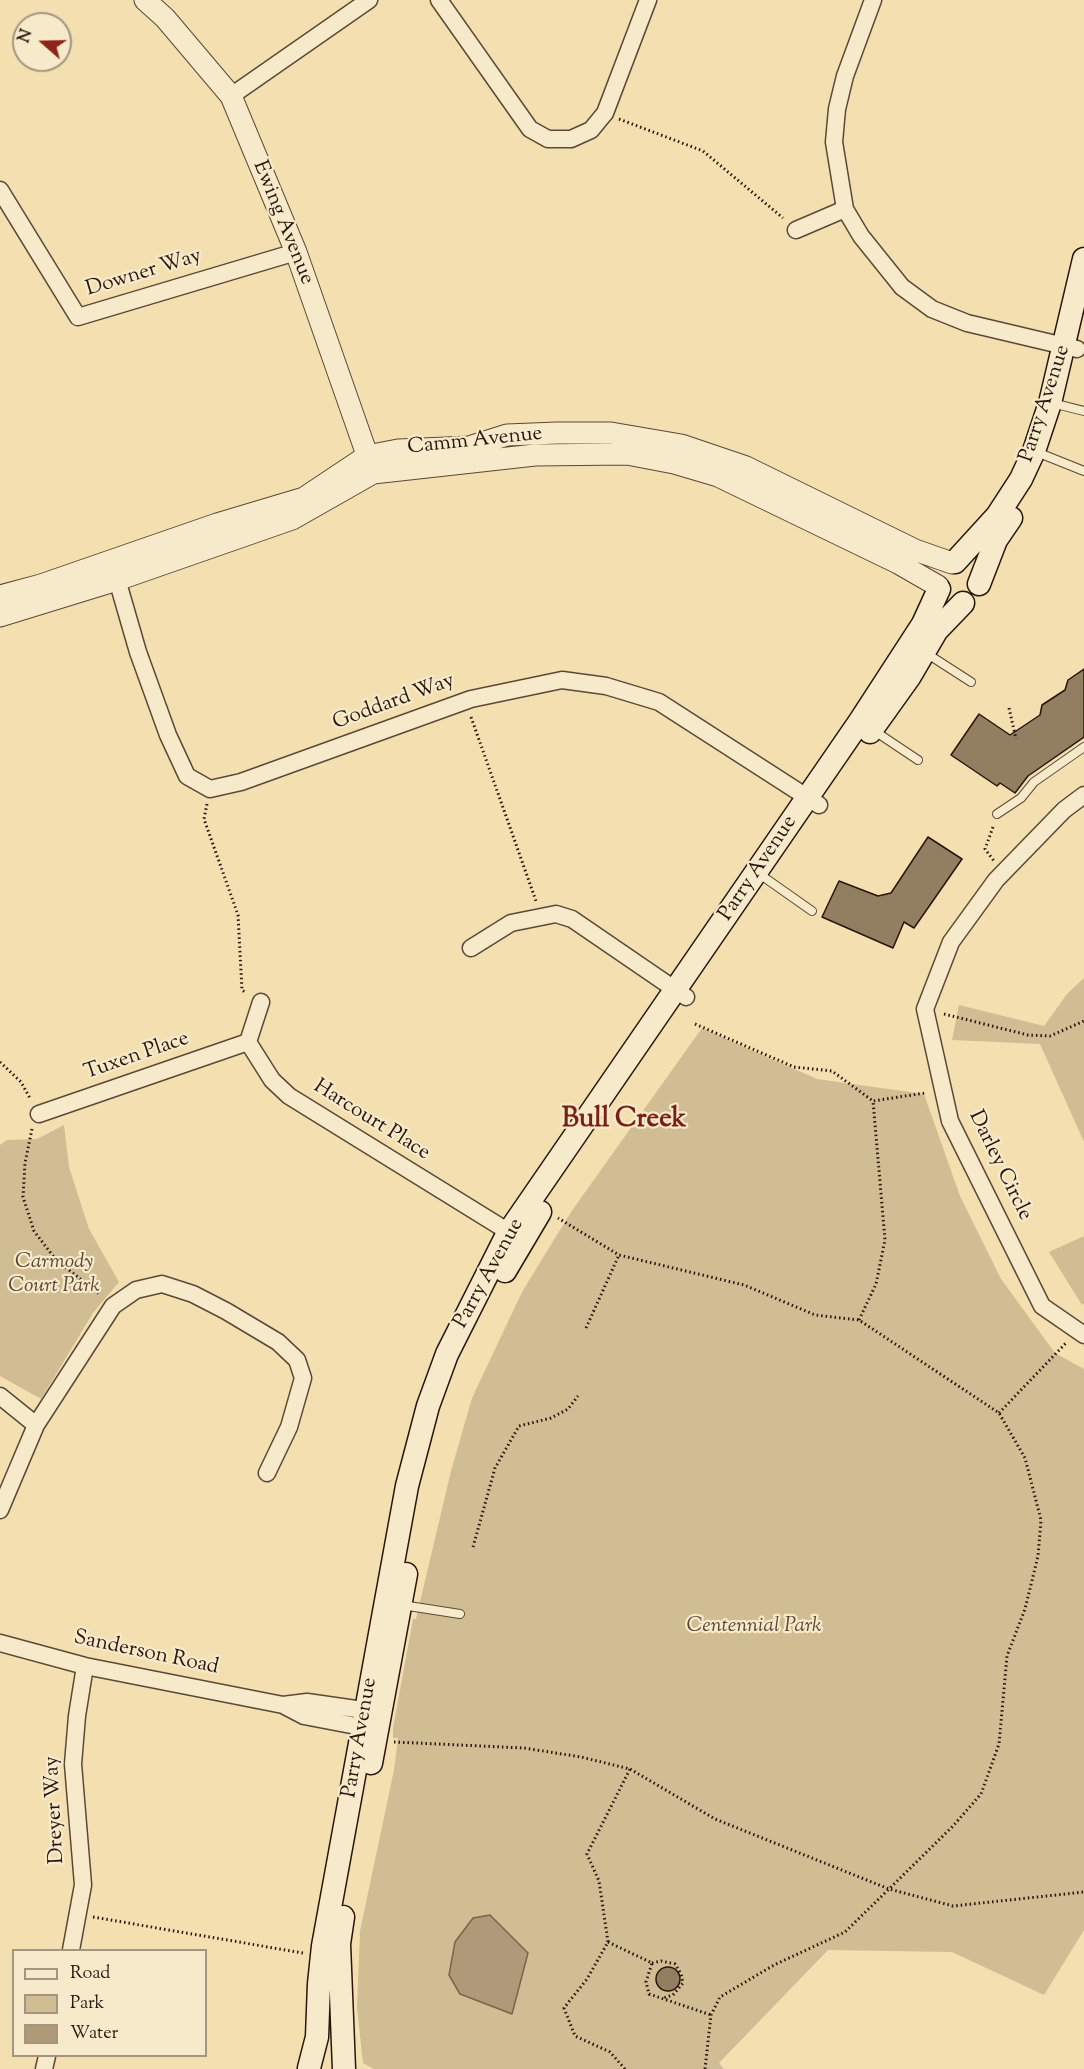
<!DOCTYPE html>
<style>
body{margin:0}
#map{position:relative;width:1084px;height:2069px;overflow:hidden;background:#f3dfaf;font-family:"Sorts Mill Goudy",serif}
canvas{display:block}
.legend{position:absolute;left:12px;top:1949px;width:195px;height:108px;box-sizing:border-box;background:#f7eacb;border:2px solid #a4957f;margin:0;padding:8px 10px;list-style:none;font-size:18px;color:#28150d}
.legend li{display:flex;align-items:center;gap:12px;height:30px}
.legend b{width:30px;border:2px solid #a4957f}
.north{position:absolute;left:12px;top:12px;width:60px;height:60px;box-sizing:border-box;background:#f7eacb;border:2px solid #a4957f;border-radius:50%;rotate:290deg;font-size:16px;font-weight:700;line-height:24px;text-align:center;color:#28150d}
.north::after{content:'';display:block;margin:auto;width:21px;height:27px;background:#8f2418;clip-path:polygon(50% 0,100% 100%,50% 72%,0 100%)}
</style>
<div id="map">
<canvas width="1084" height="2069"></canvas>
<ul class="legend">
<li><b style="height:8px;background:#f7eacb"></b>Road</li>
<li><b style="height:16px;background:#d0bd93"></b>Park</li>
<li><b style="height:16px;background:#ae9a78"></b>Water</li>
</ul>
<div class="north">N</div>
</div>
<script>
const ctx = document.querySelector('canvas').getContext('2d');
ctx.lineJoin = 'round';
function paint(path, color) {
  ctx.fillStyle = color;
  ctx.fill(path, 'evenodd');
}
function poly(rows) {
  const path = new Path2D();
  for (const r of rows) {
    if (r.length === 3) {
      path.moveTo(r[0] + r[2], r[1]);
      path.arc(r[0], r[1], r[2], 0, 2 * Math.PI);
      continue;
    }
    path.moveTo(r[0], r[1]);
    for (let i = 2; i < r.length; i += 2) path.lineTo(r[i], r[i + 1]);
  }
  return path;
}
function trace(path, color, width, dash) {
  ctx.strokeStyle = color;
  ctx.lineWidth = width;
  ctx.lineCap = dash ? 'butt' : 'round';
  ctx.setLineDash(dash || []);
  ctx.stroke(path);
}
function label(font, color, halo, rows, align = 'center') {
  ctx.font = font + ' "Sorts Mill Goudy",serif';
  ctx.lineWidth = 4.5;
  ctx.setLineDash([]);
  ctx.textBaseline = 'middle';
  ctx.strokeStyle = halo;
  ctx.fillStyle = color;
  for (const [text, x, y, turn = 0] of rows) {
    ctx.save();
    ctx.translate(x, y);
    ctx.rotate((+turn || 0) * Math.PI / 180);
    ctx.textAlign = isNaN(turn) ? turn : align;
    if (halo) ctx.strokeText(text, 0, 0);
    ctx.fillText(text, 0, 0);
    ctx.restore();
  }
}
const green = poly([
 [1084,978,1084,1142,1040,1044,952,1040,959,1005,1044,1026,1067,994],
 [702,1028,817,1079,924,1094,960,1196,1001,1279,1055,1353,1084,1369,1084,1930,1044,1995,952,1952,828,1950,719,2063,724,2069,374,2069,363,2063,357,2007,360,1931,394,1770,398,1738,393,1738,393,1728,413,1619,416,1619,451,1471,472,1398,522,1292,571,1212],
 [64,1125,69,1167,89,1229,119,1282,93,1313,41,1399,0,1376,0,1145,7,1140,37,1139],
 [1084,1236,1084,1303,1082,1305,1049,1252]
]);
const water = poly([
 [490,1915,528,1953,512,2014,460,1994,449,1975,455,1942,473,1918,490,1915]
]);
const building = poly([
 [1084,669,1084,737,1028,776,1015,793,1000,783,997,786,951,755,979,714,1010,735,1040,715,1042,705,1065,690,1068,680,1084,669],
 [928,837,962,859,914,928,904,922,893,948,822,917,839,881,878,896,891,893,928,837],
 [668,1979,12]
]);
const path = poly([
 [619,119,703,151,783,218],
 [1009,708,1016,739],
 [471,717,536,901],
 [207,804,204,819,238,915,242,990,246,993],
 [993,827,985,849,994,861],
 [944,1014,1028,1035,1050,1036,1084,1021],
 [695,1024,794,1067,832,1071,873,1101],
 [0,1062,21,1082,31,1100],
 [32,1129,25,1163,23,1197,34,1231,56,1260,101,1295],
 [859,1320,876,1284,885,1240,873,1101,925,1093],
 [586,1328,619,1255],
 [999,1413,1066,1343],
 [473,1547,495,1468,519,1426,551,1418,568,1409,578,1396],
 [394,1742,524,1748,581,1757,630,1769,715,1819,889,1889,953,1826,981,1794,999,1744,1007,1656,1025,1609,1038,1556,1041,1520,1025,1458,999,1413,859,1320,815,1315,744,1285,619,1255,558,1218],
 [93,1917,303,1953],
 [608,1942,652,1963,646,1982,649,1994,711,2015],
 [652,1963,661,1961,675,1964,681,1974,683,1983,673,1995,663,1998],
 [625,2069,610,2052,575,2036,564,2008,587,1979,608,1942,599,1881,587,1854,630,1769],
 [705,2069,711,2015,720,1997,774,1965,845,1932,889,1889,953,1906,1084,1892]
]);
const service = poly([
 [1052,403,1084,411],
 [1034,451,1084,471],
 [926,653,971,682],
 [873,730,918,760],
 [997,814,1021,798,1034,782,1084,747],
 [758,873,812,911],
 [402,1605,460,1614]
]);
const minor = poly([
 [439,0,530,129,548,139,571,139,591,130,605,113,648,0],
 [873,0,845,76,837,109,834,142,845,209,861,236,902,287,932,309,967,323,1077,349],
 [231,96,369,0],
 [0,190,78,317,296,252],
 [796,230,845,209],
 [114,569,138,652,168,735,187,776,210,789,241,782,471,699,562,680,606,686,659,702,819,805],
 [1084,795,1064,810,996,880,951,942,925,1009,950,1121,1042,1306,1084,1335],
 [471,948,511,923,556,914,572,919,686,997],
 [261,1002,248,1042,272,1080,289,1096,517,1237],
 [39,1114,248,1042],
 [0,1396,36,1425],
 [0,1510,36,1425,113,1306,136,1290,162,1284,193,1294,226,1311,278,1342,297,1360,303,1378,289,1427,267,1473],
 [0,1643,85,1666,283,1705,304,1716,372,1729],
 [283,1705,307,1702,377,1712],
 [71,1950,83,1885,73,1764,77,1716,85,1666],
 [44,2069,47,2056]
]);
const tertiary = poly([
 [145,0,165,18,231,96,296,252,372,469],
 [0,596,41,585,217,524,304,498,367,456,398,450,469,447,507,435,557,433,611,433,681,445,746,467,915,550,952,563],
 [0,616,117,580,292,519,373,473,535,455,627,454,674,463,718,476,898,563,938,586]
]);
const secondary = poly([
 [955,562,997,516,1021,479,1034,451,1050,403,1084,259],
 [979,584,996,540,1011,518],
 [870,732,910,676,937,630,963,603],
 [505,1271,540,1212],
 [371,1763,406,1574],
 [343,1917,339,1944,344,2069],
 [309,2068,317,2037,319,1984,323,1946,407,1486,428,1406,447,1354,508,1233,860,721,923,624,939,589]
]);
const streetNames = [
 ["Ewing Avenue",282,223,68],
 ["Downer Way",144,274,-17],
 ["Parry Avenue",1046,404,-72],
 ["Camm Avenue",475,442,-6],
 ["Goddard Way",394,703,-20],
 ["Parry Avenue",759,869,-56],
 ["Tuxen Place",137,1057,-19],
 ["Harcourt Place",371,1121,32],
 ["Darley Circle",999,1166,64],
 ["Parry Avenue",490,1274,-61],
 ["Sanderson Road",146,1654,12],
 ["Parry Avenue",361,1738,-80],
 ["Dreyer Way",56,1810,-93]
];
const parkNames = [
 ["Carmody",54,1263],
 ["Court Park",54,1287],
 ["Centennial Park",754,1627]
];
const districtNames = [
 ["Bull Creek",624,1121]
];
paint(green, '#d0bd93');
paint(water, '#ae9a78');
trace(water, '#78654d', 1.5);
paint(building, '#927e61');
trace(building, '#28150d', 1.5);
trace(service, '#5b4836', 10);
trace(minor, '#5b4836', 19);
trace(tertiary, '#5b4836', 23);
trace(secondary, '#28150d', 25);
trace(path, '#28150d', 3, [1.5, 3]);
trace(service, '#f7eacb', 8);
trace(minor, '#f7eacb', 16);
trace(tertiary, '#f7eacb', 21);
trace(secondary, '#f7eacb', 22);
label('21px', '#28150d', '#f7eacb', streetNames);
label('italic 21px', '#5a4735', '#f7eacb', parkNames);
label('bold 27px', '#7a1f14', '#f7eacb', districtNames);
</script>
